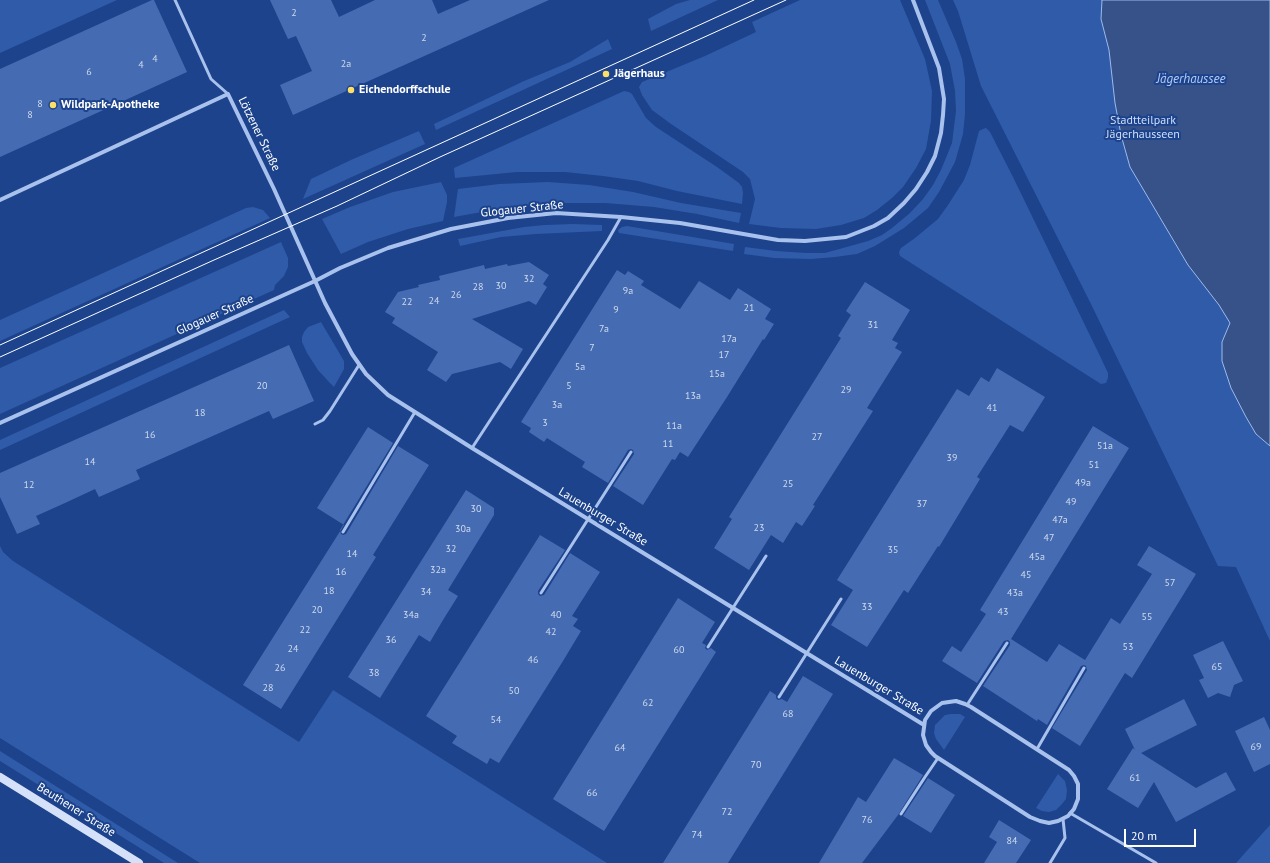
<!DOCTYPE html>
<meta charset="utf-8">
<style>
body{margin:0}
#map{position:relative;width:1270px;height:863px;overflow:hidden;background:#1c438c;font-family:"PT Sans",sans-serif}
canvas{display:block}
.scale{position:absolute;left:1124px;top:829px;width:72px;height:18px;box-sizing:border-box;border:2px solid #fff;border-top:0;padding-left:5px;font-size:12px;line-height:14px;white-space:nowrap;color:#fff;-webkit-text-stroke:3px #1c438c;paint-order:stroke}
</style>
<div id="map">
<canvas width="1270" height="863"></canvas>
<div class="scale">20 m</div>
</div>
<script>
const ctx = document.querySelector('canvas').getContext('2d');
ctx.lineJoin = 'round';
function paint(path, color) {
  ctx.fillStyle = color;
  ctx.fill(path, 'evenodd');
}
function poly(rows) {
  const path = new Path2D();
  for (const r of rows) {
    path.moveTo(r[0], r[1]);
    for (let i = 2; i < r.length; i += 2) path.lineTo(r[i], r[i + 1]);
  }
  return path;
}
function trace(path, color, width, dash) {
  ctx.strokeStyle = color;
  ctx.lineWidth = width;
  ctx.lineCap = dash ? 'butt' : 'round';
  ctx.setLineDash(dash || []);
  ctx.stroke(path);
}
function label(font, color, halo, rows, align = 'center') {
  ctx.font = font + ' "PT Sans",sans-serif';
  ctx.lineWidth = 4;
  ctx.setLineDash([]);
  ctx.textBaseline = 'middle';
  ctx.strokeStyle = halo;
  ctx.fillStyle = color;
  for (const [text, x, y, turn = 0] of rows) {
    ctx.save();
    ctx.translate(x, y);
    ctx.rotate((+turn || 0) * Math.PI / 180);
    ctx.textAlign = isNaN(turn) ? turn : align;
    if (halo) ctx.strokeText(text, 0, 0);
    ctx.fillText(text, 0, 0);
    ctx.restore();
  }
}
const green = poly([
 [0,0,117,0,0,53],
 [690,0,718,0,651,31,648,19,676,4],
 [800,0,900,0,925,59,932,91,931,121,926,149,916,168,903,187,892,198,877,210,864,218,841,225,816,229,781,228,749,224,755,199,750,179,743,172,671,124,652,110,642,95,639,87,642,82,705,56,756,32,752,22],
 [925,0,938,0,956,42,962,59,965,79,965,114,963,134,955,162,939,192,928,208,904,228,875,246,857,254,835,257,811,259,774,258,744,254,745,247,776,251,806,253,825,253,868,241,882,235,892,228,910,213,923,199,933,185,941,170,952,143,956,111,955,91,950,64],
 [953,0,1270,0,1270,641,1236,567,1218,566,1090,302,981,86,958,11],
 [608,39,612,49,436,130,434,124,524,81,570,62],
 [624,91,629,92,632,94,646,118,656,127,717,167,739,183,742,187,743,193,742,204,677,191,638,181,603,176,565,172,517,172,455,178,454,168],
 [986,128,990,132,1013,177,1100,356,1108,373,1108,378,1106,383,1101,384,900,256,899,252,901,248,915,238,938,219,948,205,964,180,970,165,979,131,983,129],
 [419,131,425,144,303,199,311,179,353,159],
 [441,182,447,195,447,202,443,221,408,229,368,242,341,254,322,219,350,207,393,192],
 [548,182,589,185,633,192,681,203,741,213,739,223,697,214,654,207,605,203,551,203,504,208,454,217,458,189,499,184],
 [253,207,263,210,270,218,0,341,0,320,246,208],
 [573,224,602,225,602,231,536,234,501,237,460,246,458,239,524,227,544,225],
 [627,226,734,244,733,251,619,233,618,230,622,227],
 [281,242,288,258,288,267,284,276,275,285,274,290,0,414,0,368],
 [284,310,290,317,0,450,0,440],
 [321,322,344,361,344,369,334,387,329,382,318,370,307,353,302,342,302,337,304,332,308,327],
 [0,546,3,552,13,561,299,742,333,690,607,863,200,863,0,738],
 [951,714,960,714,965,717,944,750,936,739,934,733,935,725,945,715],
 [0,751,178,863,164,863,0,761],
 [1058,774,1065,781,1067,790,1066,799,1062,804,1056,810,1049,812,1042,811,1036,808],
 [1270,825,1270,863,1236,863]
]);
const water = poly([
 [1102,0,1270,0,1270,446,1256,434,1246,417,1231,388,1222,361,1222,342,1230,323,1219,305,1188,265,1130,167,1121,135,1115,103,1109,50,1101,19,1102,0]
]);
const building = poly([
 [152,0,154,0,187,72,0,157,0,69],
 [270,0,331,0,339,17,375,0,432,0,438,14,470,0,549,0,293,115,280,85,312,71,296,36,288,39],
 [529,262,549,275,543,284,547,287,536,305,529,301,472,319,523,349,511,369,500,362,452,374,446,382,427,370,438,352,392,323,395,318,385,312,398,292,419,287,418,285,440,280,439,276,484,265,485,269,507,264,508,266],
 [617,270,625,275,628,271,644,281,641,285,680,309,699,281,730,300,738,288,771,309,765,319,774,324,764,340,763,339,727,397,688,457,680,452,675,460,672,459,643,505,613,486,634,454,633,450,631,449,628,450,608,483,582,467,585,462,547,438,544,442,529,432,531,428,521,422],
 [865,282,910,310,892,340,898,343,895,348,902,352,867,408,873,411,813,505,815,506,802,526,796,522,783,543,771,535,749,570,714,548,732,519,729,517,841,338,838,336,851,315,846,311],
 [289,345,314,401,273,419,269,411,136,470,140,479,99,497,95,489,65,503,36,516,40,524,17,534,0,497,0,473],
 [997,368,1045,397,1023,432,1010,425,977,477,980,479,939,547,938,546,908,593,904,590,867,647,831,625,853,590,837,580,957,389,969,396,981,377,989,382],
 [1093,426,1129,448,1011,639,1047,662,1059,644,1085,660,1111,618,1120,624,1152,574,1137,565,1149,546,1196,574,1132,678,1125,673,1080,746,1052,728,1087,670,1086,666,1084,665,1081,666,1047,725,1038,719,1037,721,983,686,1010,645,1010,642,1008,640,1004,641,977,683,942,661,952,646,961,652,986,614,980,610],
 [368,427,393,443,340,530,341,534,343,535,346,534,398,446,429,465,373,555,376,557,281,709,243,685,344,525,317,508],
 [466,490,494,508,494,515,448,590,458,596,443,620,430,642,419,635,380,698,348,677],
 [540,535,565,550,538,591,538,594,540,596,544,595,570,553,600,572,572,616,578,619,573,626,581,631,563,661,499,763,490,758,487,764,452,743,457,736,426,716],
 [678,598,715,622,702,643,706,645,705,648,707,650,711,648,716,652,604,831,553,799],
 [1223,641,1243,681,1234,685,1230,697,1218,693,1208,698,1199,680,1204,678,1193,655],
 [803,676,833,694,728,863,663,863,770,691,776,695,776,698,778,700,782,699,787,702],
 [1184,699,1197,725,1141,753,1196,788,1226,772,1236,790,1176,822,1154,782,1138,808,1107,789,1133,748,1135,750,1125,729],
 [1264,717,1270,730,1270,764,1254,772,1235,731],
 [894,758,923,775,898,815,862,863,819,863,858,797,866,802],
 [928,778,955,795,931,833,903,816],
 [999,820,1031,840,1016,863,984,863,997,842,989,837]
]);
const lane = poly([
 [175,0,211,79,228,94],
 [315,424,323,420,330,411,359,365],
 [472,448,608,240,621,217],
 [343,532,415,412],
 [541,593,631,452],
 [708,647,766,556],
 [779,697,841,599],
 [967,705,1007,643],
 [1037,749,1084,668],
 [1070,813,1156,863],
 [901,814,925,777,938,758],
 [1050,863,1065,838,1063,819]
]);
const street = poly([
 [0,200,228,94,274,189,325,303,352,354,366,374,388,395,472,448,924,725],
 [0,423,315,281,340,268,388,248,451,229,508,218,556,213,621,217,680,223,778,240,805,241,846,237,874,226,888,218,904,203,916,189,927,172,935,156,941,133,943,115,944,99,939,68,913,0],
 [956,701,965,704,971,707,1069,770,1074,776,1078,784,1078,799,1074,809,1068,816,1058,821,1049,823,1040,821,1030,817,935,756,931,752,926,745,923,735,925,720,931,711,942,703,956,701]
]);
const secondary = poly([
 [0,777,139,863]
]);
const tram = poly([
 [0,345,754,0],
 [0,357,214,260,337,206,440,157,786,0]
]);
const markers = [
 [606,74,4,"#fddf67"],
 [351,90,4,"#fddf67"],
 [53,105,4,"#fddf67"]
];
const numberNames = [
 ["2",294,13],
 ["2",424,38],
 ["4",155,59],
 ["2a",346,64],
 ["4",141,65],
 ["6",89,72],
 ["8",40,104],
 ["8",30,115],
 ["32",529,279],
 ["30",501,286],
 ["28",478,287],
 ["9a",628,291],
 ["26",456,295],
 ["24",434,301],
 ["22",407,302],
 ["21",749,308],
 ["9",616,310],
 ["31",873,325],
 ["7a",604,329],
 ["17a",729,339],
 ["7",592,348],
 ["17",724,355],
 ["5a",580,367],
 ["15a",717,374],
 ["20",262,386],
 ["5",569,386],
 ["29",846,390],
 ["13a",693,396],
 ["3a",557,405],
 ["41",992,408],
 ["18",200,413],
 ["3",545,423],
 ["11a",674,426],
 ["16",150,435],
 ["27",817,437],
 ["11",668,444],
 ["51a",1105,446],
 ["39",952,458],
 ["14",90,462],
 ["51",1094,465],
 ["49a",1083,483],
 ["25",788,484],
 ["12",29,485],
 ["49",1071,502],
 ["37",922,504],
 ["30",476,509],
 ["47a",1060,520],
 ["23",759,528],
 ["30a",463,529],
 ["47",1049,538],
 ["32",451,549],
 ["35",893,550],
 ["14",352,554],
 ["45a",1037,557],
 ["32a",438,570],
 ["16",341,572],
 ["45",1026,575],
 ["57",1170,583],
 ["18",329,591],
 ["34",426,592],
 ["43a",1015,593],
 ["33",867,607],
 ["20",317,610],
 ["43",1003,612],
 ["34a",411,615],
 ["40",556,615],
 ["55",1147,617],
 ["22",305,630],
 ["42",551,632],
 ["36",391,640],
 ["53",1128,647],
 ["24",293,649],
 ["60",679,650],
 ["46",533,660],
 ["65",1217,667],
 ["26",280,668],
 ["38",374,673],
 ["28",268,688],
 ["50",514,691],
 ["62",648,703],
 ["68",788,714],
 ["54",496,720],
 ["69",1256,747],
 ["64",620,748],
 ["70",756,765],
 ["61",1135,778],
 ["66",592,793],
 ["72",727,812],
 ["76",867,820],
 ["74",697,835],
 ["84",1012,841]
];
const poiNames = [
 ["Jägerhaus",614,74],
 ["Eichendorffschule",359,90],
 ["Wildpark-Apotheke",61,105]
];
const parkNames = [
 ["Stadtteilpark",1143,121],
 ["Jägerhausseen",1143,135]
];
const streetNames = [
 ["Lötzener Straße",259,134,64],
 ["Glogauer Straße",522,209,-6],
 ["Glogauer Straße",215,315,-24],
 ["Lauenburger Straße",603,517,31],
 ["Lauenburger Straße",879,686,31],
 ["Beuthener Straße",76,810,32]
];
const waterNames = [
 ["Jägerhaussee",1191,79]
];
paint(green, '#305ba9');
paint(water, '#365288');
trace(water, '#9cbaee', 1);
paint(building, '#456cb3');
trace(lane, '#a9c1ed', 3);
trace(street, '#a9c1ed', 4);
trace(secondary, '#d5e1f9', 8);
trace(tram, '#fff', 1);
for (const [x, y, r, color] of markers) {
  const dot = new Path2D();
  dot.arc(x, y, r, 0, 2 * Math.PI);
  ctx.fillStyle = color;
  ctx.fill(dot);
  trace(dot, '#1c438c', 1.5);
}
label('10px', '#d0daec', null, numberNames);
label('bold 12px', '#fff', '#1c438c', poiNames, 'left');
label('12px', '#cedef9', '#1c438c', parkNames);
label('12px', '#fff', '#1c438c', streetNames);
label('italic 13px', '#b4cbf4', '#1c438c', waterNames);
</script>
